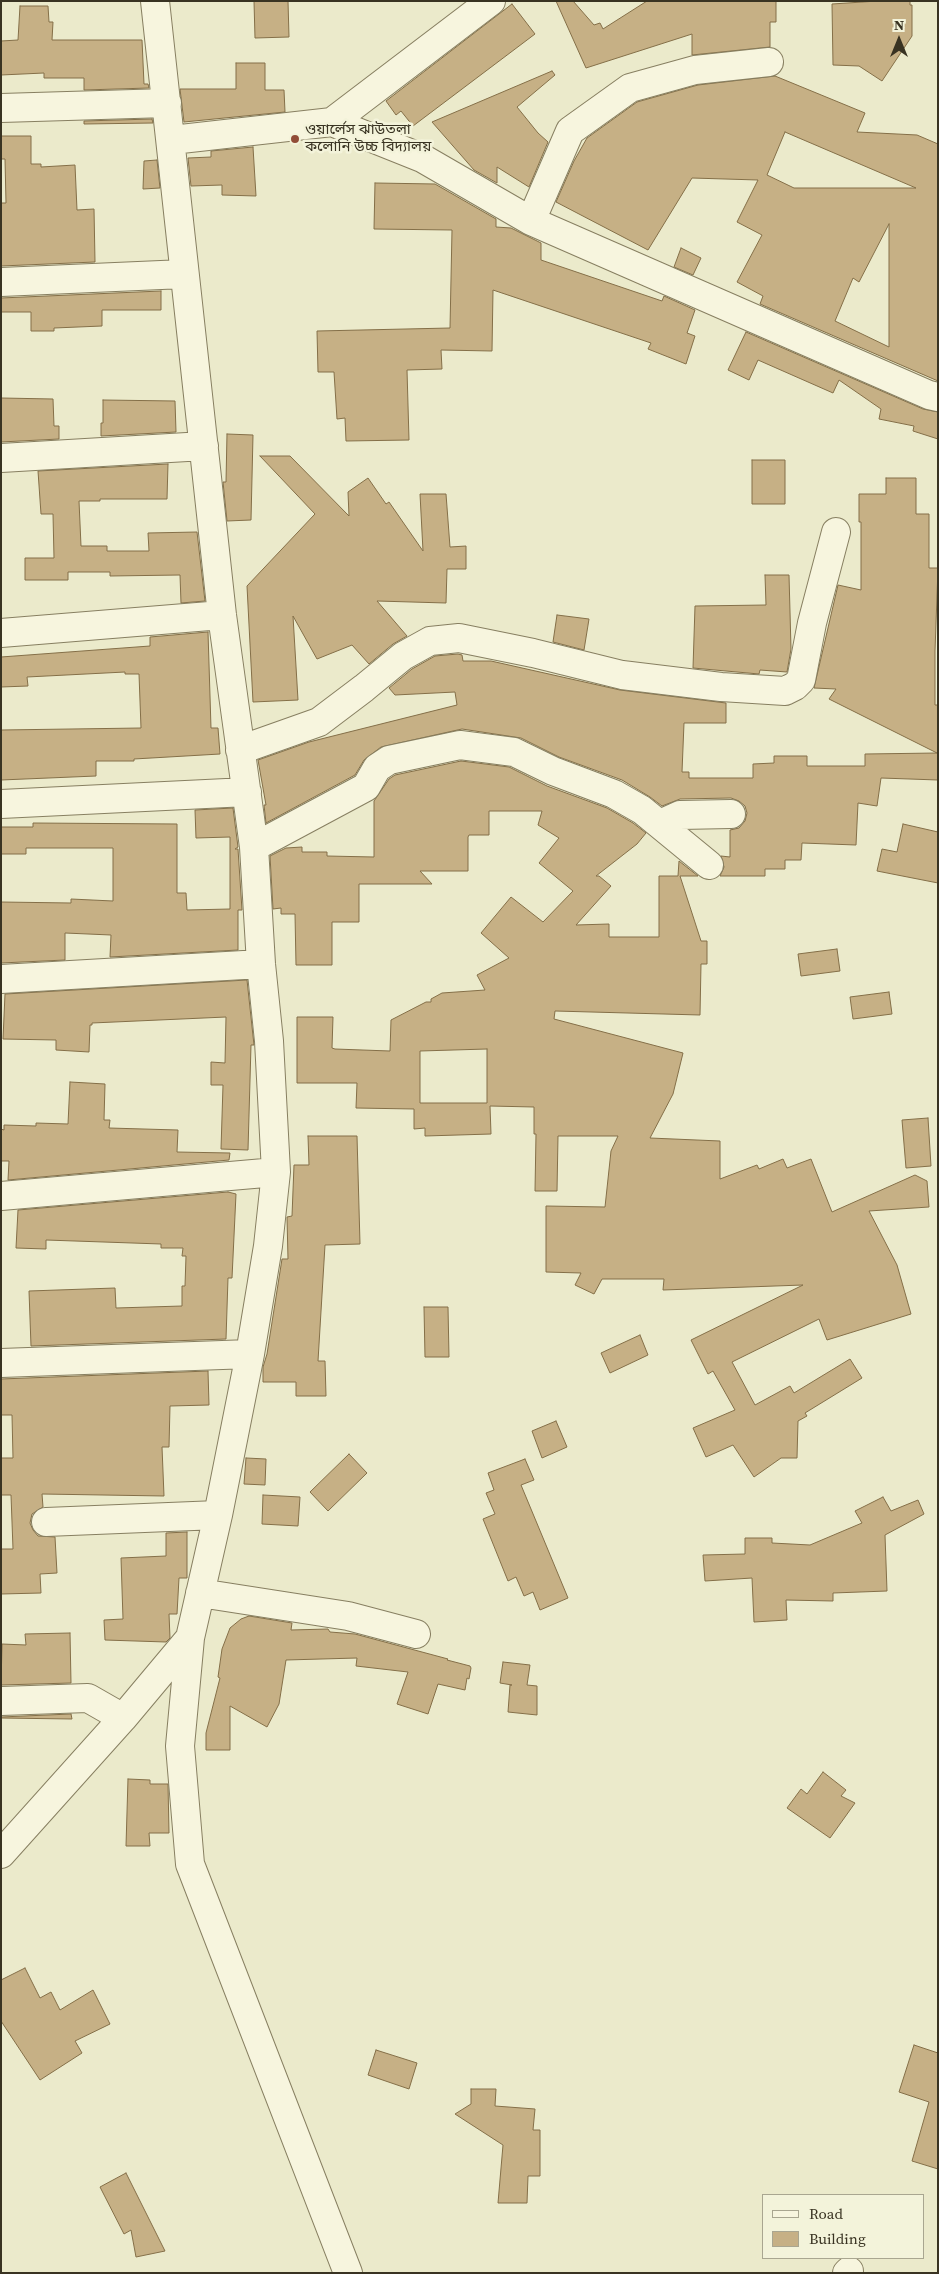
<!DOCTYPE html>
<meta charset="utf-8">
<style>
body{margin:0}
#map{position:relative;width:939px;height:2274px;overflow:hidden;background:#ebeacb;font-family:"Source Serif 4",serif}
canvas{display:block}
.frame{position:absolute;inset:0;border:2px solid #393322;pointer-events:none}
.legend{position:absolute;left:762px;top:2194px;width:162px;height:65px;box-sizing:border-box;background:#f3f3da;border:1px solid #a9a690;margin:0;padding:6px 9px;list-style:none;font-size:15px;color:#393322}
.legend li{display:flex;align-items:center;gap:10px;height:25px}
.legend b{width:25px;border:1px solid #a9a690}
.north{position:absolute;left:874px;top:15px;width:50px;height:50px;-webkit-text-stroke:4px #f3f3da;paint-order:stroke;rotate:0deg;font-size:14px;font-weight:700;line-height:20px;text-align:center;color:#393322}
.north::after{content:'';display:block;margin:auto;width:18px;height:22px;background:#393322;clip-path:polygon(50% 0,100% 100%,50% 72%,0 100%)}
</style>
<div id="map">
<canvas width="939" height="2274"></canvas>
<div class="frame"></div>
<ul class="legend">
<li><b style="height:6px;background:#f7f5de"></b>Road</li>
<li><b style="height:14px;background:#c6b085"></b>Building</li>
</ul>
<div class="north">N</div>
</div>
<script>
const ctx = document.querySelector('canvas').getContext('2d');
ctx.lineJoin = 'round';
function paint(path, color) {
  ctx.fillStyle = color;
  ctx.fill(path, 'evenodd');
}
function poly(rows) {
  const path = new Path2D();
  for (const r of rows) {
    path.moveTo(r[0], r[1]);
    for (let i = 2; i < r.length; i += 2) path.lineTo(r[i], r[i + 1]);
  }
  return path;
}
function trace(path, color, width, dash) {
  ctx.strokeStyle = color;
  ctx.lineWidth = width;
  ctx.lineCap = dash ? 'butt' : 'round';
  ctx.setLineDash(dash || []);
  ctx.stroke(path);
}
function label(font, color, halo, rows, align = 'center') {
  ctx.font = font + ' "Source Serif 4","Noto Sans Bengali",serif';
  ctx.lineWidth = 5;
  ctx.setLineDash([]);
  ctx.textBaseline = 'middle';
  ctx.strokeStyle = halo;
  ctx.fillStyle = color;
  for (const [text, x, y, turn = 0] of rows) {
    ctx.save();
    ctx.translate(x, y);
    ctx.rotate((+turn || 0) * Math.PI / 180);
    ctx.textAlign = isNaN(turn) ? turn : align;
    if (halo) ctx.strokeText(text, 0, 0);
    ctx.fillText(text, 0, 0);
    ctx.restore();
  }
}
const building = poly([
 [254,1,288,1,289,37,255,38,254,1],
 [556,1,573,1,594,25,600,23,603,29,647,1,776,1,776,22,770,22,770,47,692,55,692,34,586,68,556,1],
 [878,1,910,1,910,5,912,5,912,36,882,81,859,66,833,65,832,4,878,1],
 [512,4,535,34,413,126,401,111,396,115,386,101,512,4],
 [20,6,48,6,49,22,53,22,52,40,142,40,144,84,148,84,149,88,84,90,84,78,44,78,44,73,1,75,1,41,18,40,20,6],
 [236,63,265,63,265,90,284,90,285,112,184,122,180,89,236,89,236,63],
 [552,71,555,75,517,107,538,133,548,142,529,187,497,167,497,183,474,170,432,122,552,71],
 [775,76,865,113,857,132,917,135,938,144,938,381,760,304,763,296,737,282,762,235,737,222,758,180,692,178,648,250,556,202,574,161,587,138,637,102,698,85,775,76],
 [785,132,916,188,794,188,767,175,785,132],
 [889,224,889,347,835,321,853,278,859,282,889,224],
 [152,119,153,123,84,124,84,121,152,119],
 [1,136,31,136,31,164,41,164,41,167,75,165,77,210,94,209,95,262,1,266,1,203,6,203,5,159,1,159,1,136],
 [253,147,256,196,222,195,222,185,191,186,188,158,211,157,211,151,253,147],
 [157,160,160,188,143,189,144,161,157,160],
 [375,183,435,184,496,219,496,227,511,228,541,243,541,260,662,301,664,296,695,310,687,333,695,336,686,364,648,349,651,343,493,290,492,351,441,350,442,369,407,370,409,440,346,441,345,418,337,419,334,372,318,372,317,331,450,328,452,230,374,229,375,183],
 [681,248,701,258,693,275,674,267,681,248],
 [161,291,161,310,102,310,102,326,54,328,54,331,31,331,31,312,1,312,1,298,161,291],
 [746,332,923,409,938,412,938,439,913,431,914,426,879,419,881,409,839,380,833,393,758,360,749,380,728,370,746,332],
 [1,398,53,399,54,426,59,426,59,439,1,442,1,398],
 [103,400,175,401,176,432,101,436,101,423,103,423,103,400],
 [227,434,253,435,251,520,227,521,223,482,226,482,227,434],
 [260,456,290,456,349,516,348,492,368,478,386,504,389,502,423,551,420,494,446,494,450,547,466,546,466,569,447,569,446,603,377,601,407,636,393,644,369,664,352,645,317,659,293,616,298,700,253,702,247,586,315,514,260,456],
 [752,460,785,460,785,504,752,504,752,460],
 [168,464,167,499,100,499,100,501,79,501,81,546,107,546,107,551,149,551,148,533,197,532,205,601,181,603,180,575,110,576,110,572,68,572,68,580,25,580,25,558,54,558,53,514,41,514,38,471,168,464],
 [886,478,916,478,916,514,929,514,929,568,938,568,935,651,935,705,938,705,938,780,881,778,877,806,858,803,856,845,802,843,801,860,785,860,785,869,765,869,765,876,720,876,724,867,721,856,730,857,730,830,739,828,745,821,747,813,745,806,739,801,731,798,680,799,662,806,650,797,622,780,559,757,521,738,462,729,381,747,364,760,355,775,266,823,264,805,266,805,258,760,309,742,457,705,455,692,395,695,389,688,412,669,435,656,458,654,462,655,463,661,491,661,620,690,726,703,726,723,684,723,682,772,689,772,689,778,753,778,753,764,774,763,774,756,807,756,807,766,865,766,865,754,937,753,829,699,836,689,814,688,838,585,861,590,861,522,859,522,859,494,886,494,886,478],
 [765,575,789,575,791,649,787,672,760,670,759,674,693,668,695,606,766,605,765,575],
 [557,615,589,619,584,650,553,642,557,615],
 [208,632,211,728,218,728,220,754,134,759,134,761,96,761,96,776,1,780,1,730,141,728,139,674,125,674,125,672,27,677,28,686,1,687,1,657,150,646,150,637,208,632],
 [461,761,509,767,547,786,607,808,633,823,646,833,637,844,596,876,599,876,611,886,576,925,609,924,609,937,659,937,659,876,678,876,679,861,698,876,680,876,701,941,707,941,707,964,701,964,700,1015,555,1011,554,1019,683,1053,673,1094,650,1138,720,1141,720,1179,757,1165,759,1169,783,1159,787,1168,811,1159,832,1212,915,1175,927,1181,929,1207,869,1211,897,1265,911,1314,827,1340,819,1319,732,1362,755,1405,790,1386,794,1393,850,1359,862,1378,805,1413,807,1416,798,1421,797,1458,781,1458,754,1477,733,1445,706,1457,693,1428,735,1410,713,1371,708,1374,691,1340,803,1285,663,1290,664,1279,602,1279,594,1294,575,1285,581,1273,546,1272,546,1206,605,1207,611,1151,618,1136,558,1136,557,1191,535,1191,536,1134,534,1134,534,1107,490,1106,491,1134,425,1136,425,1128,414,1129,414,1109,356,1108,357,1083,297,1083,297,1017,333,1017,332,1048,335,1049,390,1051,391,1020,426,1002,431,1002,431,999,442,993,485,990,477,975,509,958,481,933,511,897,543,922,573,891,539,863,559,838,538,825,542,811,489,811,489,835,469,835,468,837,468,871,420,871,432,884,359,884,359,922,332,922,332,965,296,965,295,914,281,914,281,908,273,909,270,856,286,848,302,847,302,852,327,852,327,856,374,857,374,801,389,779,395,775,461,761],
 [487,1049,487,1103,420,1103,420,1051,487,1049],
 [233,808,238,847,235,849,238,849,242,910,238,910,238,950,110,957,111,935,65,933,65,960,1,963,1,902,71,903,71,899,113,901,113,848,26,848,26,854,1,854,1,827,33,827,33,823,177,824,177,893,186,893,187,910,230,909,230,837,196,838,195,810,233,808],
 [903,824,938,832,938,883,877,871,882,849,897,852,903,824],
 [837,949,840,971,801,976,798,954,837,949],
 [247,980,254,1045,251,1045,248,1150,221,1149,223,1085,211,1085,211,1062,225,1063,226,1017,92,1023,92,1025,90,1025,89,1052,56,1050,56,1040,3,1039,5,994,247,980],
 [889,992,892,1014,853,1019,850,997,889,992],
 [70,1082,105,1084,104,1120,110,1120,109,1128,178,1130,177,1152,230,1153,229,1160,8,1180,9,1161,1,1161,1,1129,4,1130,4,1125,36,1126,36,1123,68,1124,70,1082],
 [928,1118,931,1166,906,1168,902,1120,928,1118],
 [308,1136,357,1136,360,1244,325,1245,318,1361,325,1361,326,1396,296,1396,296,1382,263,1382,263,1367,267,1354,282,1259,288,1259,287,1217,292,1216,294,1165,309,1165,308,1136],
 [228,1192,236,1194,232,1278,228,1278,226,1339,31,1346,29,1291,115,1288,116,1308,182,1306,182,1286,185,1286,186,1256,182,1256,183,1248,161,1248,161,1244,46,1240,46,1249,16,1248,18,1210,228,1192],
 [424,1307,448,1307,449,1357,425,1357,424,1307],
 [640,1335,648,1355,610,1373,601,1353,640,1335],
 [208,1371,209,1405,170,1406,169,1447,162,1447,164,1496,42,1494,43,1507,32,1514,30,1523,33,1530,38,1536,55,1537,57,1573,40,1574,41,1593,1,1594,1,1549,13,1549,11,1495,1,1495,1,1458,13,1458,12,1415,1,1415,1,1379,208,1371],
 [556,1421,567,1447,542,1458,532,1431,556,1421],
 [349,1454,367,1473,328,1511,310,1492,349,1454],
 [246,1458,266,1459,265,1485,244,1484,246,1458],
 [525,1459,534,1480,521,1485,568,1598,540,1610,533,1592,524,1596,516,1577,508,1581,483,1519,495,1514,486,1493,494,1490,488,1473,525,1459],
 [263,1495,300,1497,298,1526,262,1524,263,1495],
 [883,1497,891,1511,918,1500,924,1514,885,1535,887,1591,833,1593,833,1601,786,1600,787,1620,754,1622,752,1578,705,1581,703,1555,745,1554,745,1538,772,1538,772,1543,810,1545,862,1523,855,1511,883,1497],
 [187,1532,187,1578,179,1578,177,1614,169,1614,170,1638,166,1642,105,1640,104,1620,123,1619,121,1558,166,1556,166,1533,187,1532],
 [249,1616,292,1623,291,1630,328,1629,330,1632,355,1634,448,1659,447,1660,470,1666,471,1668,469,1679,467,1678,465,1690,438,1684,428,1714,397,1704,408,1672,356,1666,357,1658,286,1660,279,1704,267,1727,230,1706,230,1750,206,1750,206,1733,220,1678,218,1677,222,1649,230,1628,241,1619,249,1616],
 [70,1633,71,1683,1,1685,2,1644,26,1645,25,1634,70,1633],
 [503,1662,530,1665,527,1685,537,1686,537,1715,508,1712,510,1685,512,1685,500,1683,503,1662],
 [71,1714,72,1719,1,1718,1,1717,71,1714],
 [823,1772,846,1790,841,1796,855,1803,830,1838,787,1808,801,1789,807,1794,823,1772],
 [128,1779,150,1780,150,1784,168,1784,169,1833,149,1833,150,1846,126,1846,128,1779],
 [25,1968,40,1998,51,1992,60,2010,93,1990,110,2024,75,2041,82,2053,40,2080,1,2021,1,1980,25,1968],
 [914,2045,938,2053,938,2169,912,2161,929,2102,899,2092,914,2045],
 [376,2050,417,2063,409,2089,368,2075,376,2050],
 [471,2089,496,2089,495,2106,535,2109,533,2130,540,2130,540,2176,528,2176,527,2203,498,2203,503,2145,455,2114,471,2104,471,2089],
 [126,2173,165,2251,136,2257,131,2230,124,2234,100,2187,126,2173]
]);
const minor = poly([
 [155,1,222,615,254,847,261,964,269,1041,276,1172,268,1246,250,1354,218,1515,190,1638,180,1746,190,1864,348,2273],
 [1,108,167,103],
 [332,122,491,1],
 [172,140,332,122,422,158,531,221,929,395,938,397],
 [531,221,570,131,630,88,695,70,769,62],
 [1,282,184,274],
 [1,458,204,446],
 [1,633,222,615],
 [240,750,319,722,364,688,403,656,430,641,459,638,533,653,622,675,721,687,785,691,795,686,801,680,812,623,836,532],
 [1,804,247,792],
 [660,824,680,815,731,814],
 [254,847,366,787,377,768,389,760,460,745,514,752,553,771,614,794,642,810,709,865],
 [1,979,261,964],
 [1,1196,276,1172],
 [1,1363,250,1354],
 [46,1522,218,1515],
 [200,1593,348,1616,416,1634],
 [1,1701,88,1698,123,1718],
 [1,1854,123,1718,190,1638],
 [847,2273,849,2271]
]);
const markers = [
 [295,139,5,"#914c36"]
];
const poiNames = [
 ["ওয়ার্লেস ঝাউতলা",305,130],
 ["কলোনি উচ্চ বিদ্যালয়",305,147]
];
paint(building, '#c6b085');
trace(building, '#846f48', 1);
trace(minor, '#877f61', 30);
trace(minor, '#f7f5de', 28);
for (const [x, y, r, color] of markers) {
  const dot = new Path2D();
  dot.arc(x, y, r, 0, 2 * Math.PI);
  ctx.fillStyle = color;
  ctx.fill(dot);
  trace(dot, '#f3f3da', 2);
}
label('15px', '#393322', '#f3f3da', poiNames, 'left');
</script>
